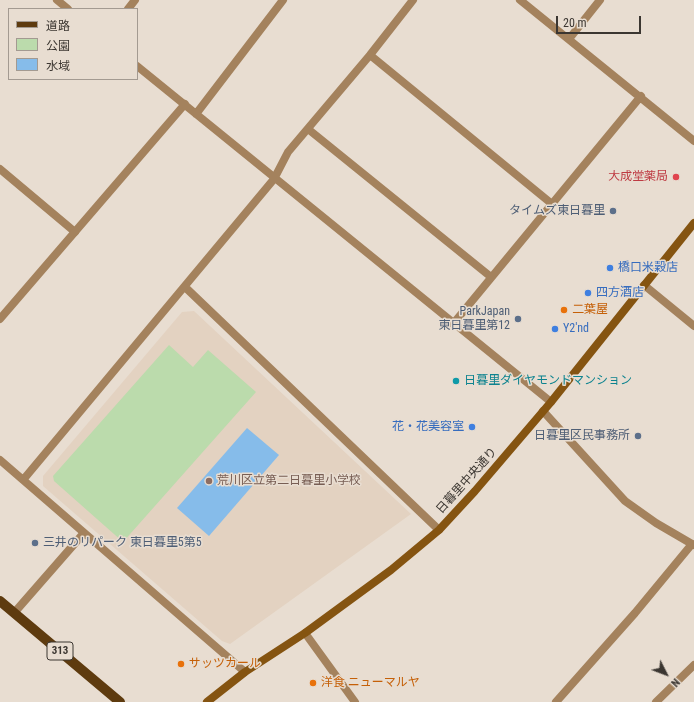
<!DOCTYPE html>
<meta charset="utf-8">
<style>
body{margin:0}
#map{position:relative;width:694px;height:702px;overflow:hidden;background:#e8ddd1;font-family:"Roboto Condensed","Noto Sans JP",sans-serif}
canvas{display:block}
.legend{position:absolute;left:8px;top:8px;width:130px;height:72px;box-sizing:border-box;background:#e8ddd1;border:1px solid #a39a91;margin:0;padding:5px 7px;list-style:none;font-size:12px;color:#3b3631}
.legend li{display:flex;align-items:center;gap:8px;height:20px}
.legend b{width:20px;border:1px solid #a39a91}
.north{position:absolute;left:646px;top:654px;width:40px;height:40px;-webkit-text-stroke:3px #e8ddd1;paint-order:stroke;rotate:132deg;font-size:11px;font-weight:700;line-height:16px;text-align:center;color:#3b3631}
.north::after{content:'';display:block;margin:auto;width:14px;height:18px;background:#3b3631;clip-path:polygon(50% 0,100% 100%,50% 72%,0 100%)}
.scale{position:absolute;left:556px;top:16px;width:85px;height:18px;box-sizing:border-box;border:2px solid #3b3631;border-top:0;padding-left:5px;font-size:12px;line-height:14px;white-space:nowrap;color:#3b3631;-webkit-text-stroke:3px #e8ddd1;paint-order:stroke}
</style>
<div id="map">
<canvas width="694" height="702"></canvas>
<ul class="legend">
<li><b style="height:5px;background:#5e3b0f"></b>道路</li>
<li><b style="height:11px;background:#bbdbac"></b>公園</li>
<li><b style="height:11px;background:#86bcea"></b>水域</li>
</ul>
<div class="north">N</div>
<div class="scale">20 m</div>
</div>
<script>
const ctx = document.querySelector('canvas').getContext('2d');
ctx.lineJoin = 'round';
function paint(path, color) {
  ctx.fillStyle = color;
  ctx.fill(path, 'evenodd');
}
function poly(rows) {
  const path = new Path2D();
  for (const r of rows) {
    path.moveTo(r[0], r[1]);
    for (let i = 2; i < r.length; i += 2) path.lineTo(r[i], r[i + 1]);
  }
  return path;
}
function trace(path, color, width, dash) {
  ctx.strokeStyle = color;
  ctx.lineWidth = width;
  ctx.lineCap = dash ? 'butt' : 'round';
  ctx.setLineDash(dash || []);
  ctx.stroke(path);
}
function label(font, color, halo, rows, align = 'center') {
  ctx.font = font + ' "Roboto Condensed","Noto Sans JP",sans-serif';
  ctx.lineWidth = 3;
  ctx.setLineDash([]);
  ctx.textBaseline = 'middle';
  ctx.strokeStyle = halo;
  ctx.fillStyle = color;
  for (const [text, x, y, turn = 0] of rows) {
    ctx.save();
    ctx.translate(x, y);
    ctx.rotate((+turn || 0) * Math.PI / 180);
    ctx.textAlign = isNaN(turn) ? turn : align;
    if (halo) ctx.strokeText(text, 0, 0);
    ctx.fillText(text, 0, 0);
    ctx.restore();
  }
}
const education = poly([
 [194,311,411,514,230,644,222,641,43,486,43,476,182,312]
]);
const green = poly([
 [169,345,193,367,208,350,256,392,123,542,54,481,53,476]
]);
const water = poly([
 [247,428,279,455,209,536,177,508]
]);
const lane = poly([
 [0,169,75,232],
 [644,285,694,326],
 [305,633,355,702],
 [556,702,635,613,692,544,694,545],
 [656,702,694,665]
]);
const street = poly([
 [57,0,68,9],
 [520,0,694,141],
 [128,9,135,0],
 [569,39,600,0],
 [370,55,552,204],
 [137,66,551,402],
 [196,114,283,0],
 [308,129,491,277],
 [185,287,439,530],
 [0,319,185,104],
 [453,324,641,96],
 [543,411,625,501,656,523,692,544],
 [0,460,245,672],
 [23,480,274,179,288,152,370,55,413,0],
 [14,613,83,534]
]);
const secondary = poly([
 [207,702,245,672,305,633,391,570,439,530,475,491,551,402,694,223]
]);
const primary = poly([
 [0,601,120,702]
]);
const markers = [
 [676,177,4,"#e0444e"],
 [613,211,4,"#5c6f8a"],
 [610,268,4,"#3f7fe0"],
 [588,293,4,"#3f7fe0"],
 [564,310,4,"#e8710a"],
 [518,319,4,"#5c6f8a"],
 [555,329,4,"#3f7fe0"],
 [456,381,4,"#0f9aa8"],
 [472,427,4,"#3f7fe0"],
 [638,436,4,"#5c6f8a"],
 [209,481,4,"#8d6e63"],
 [35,543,4,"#5c6f8a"],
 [181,664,4,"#e8710a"],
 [313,683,4,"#e8710a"]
];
const shields = [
 [60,651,26]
];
const shieldNames = [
 ["313",60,651]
];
const healthNames = [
 ["大成堂薬局",668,177]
];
const serviceNames = [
 ["タイムズ東日暮里",605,211],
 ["ParkJapan",510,312],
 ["東日暮里第12",510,326],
 ["日暮里区民事務所",630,436],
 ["三井のリパーク 東日暮里5第5",43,543,"left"]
];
const shopNames = [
 ["橋口米穀店",618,268],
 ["四方酒店",596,293],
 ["Y2'nd",563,329],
 ["花・花美容室",464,427,"right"]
];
const foodNames = [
 ["二葉屋",572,310],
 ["サッツカール",189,664],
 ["洋食 ニューマルヤ",321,683]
];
const cultureNames = [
 ["日暮里ダイヤモンドマンション",464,381]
];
const educationNames = [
 ["荒川区立第二日暮里小学校",217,481]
];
const streetNames = [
 ["日暮里中央通り",467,481,-48]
];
paint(education, '#e3d2c1');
paint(green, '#bbdbac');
paint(water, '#86bcea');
trace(lane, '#a4825d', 8);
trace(street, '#a4825d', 8);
trace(secondary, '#855411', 8);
trace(primary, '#5e3b0f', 10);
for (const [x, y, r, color] of markers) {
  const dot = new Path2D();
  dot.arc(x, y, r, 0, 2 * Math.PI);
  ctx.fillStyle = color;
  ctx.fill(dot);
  trace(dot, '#e8ddd1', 1.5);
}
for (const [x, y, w] of shields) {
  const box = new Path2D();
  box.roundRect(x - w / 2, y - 9, w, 18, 3);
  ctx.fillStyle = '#e8ddd1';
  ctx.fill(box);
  trace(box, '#3b3631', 1);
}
label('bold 11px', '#3b3631', null, shieldNames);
label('12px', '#be3a42', '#e8ddd1', healthNames, 'right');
label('12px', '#4e5e75', '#e8ddd1', serviceNames, 'right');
label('12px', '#366cbe', '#e8ddd1', shopNames, 'left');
label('12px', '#c56008', '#e8ddd1', foodNames, 'left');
label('12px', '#0d838f', '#e8ddd1', cultureNames, 'left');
label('12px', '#785e54', '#e8ddd1', educationNames, 'left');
label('12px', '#3b3631', '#e8ddd1', streetNames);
</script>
